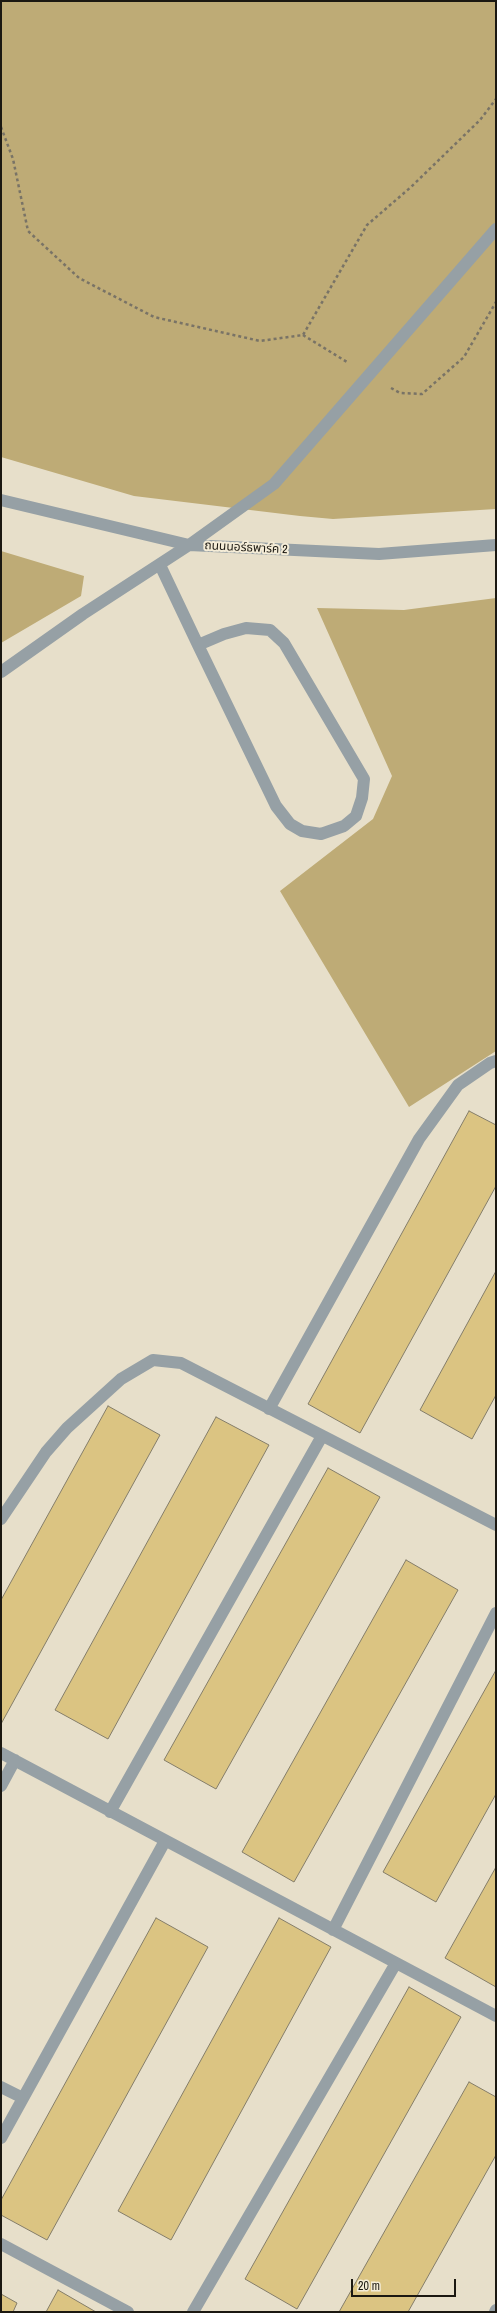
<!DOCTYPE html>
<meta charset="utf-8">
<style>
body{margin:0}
#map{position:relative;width:497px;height:2313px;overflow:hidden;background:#e7dfca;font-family:"Archivo Narrow",sans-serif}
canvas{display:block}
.frame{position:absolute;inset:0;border:2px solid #1b1811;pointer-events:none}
.scale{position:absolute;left:351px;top:2279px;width:105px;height:18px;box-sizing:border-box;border:2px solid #1b1811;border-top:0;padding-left:5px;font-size:12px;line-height:14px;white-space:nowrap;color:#1b1811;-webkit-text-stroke:3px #f4ecd7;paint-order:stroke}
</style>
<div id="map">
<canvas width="497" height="2313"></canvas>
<div class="frame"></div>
<div class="scale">20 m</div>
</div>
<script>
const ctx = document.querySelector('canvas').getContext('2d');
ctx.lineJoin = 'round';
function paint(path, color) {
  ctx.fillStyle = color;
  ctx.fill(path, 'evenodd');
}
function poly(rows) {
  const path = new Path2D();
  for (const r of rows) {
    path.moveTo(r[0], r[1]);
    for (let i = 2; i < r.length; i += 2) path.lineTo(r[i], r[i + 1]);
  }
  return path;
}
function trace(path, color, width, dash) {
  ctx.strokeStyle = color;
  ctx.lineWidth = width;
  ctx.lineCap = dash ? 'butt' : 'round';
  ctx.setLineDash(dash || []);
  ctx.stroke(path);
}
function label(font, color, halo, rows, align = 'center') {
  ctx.font = font + ' "Archivo Narrow","Noto Sans Thai",sans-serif';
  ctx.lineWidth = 4;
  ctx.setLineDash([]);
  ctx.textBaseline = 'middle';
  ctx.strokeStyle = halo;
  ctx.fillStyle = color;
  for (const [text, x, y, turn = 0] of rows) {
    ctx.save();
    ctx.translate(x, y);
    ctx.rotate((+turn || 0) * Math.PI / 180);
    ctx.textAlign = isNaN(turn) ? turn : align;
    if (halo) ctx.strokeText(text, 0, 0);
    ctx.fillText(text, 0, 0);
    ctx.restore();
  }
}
const green = poly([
 [1,1,496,1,496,509,333,519,300,516,134,496,1,457],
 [1,551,84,576,81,596,1,643],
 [496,598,496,1051,409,1107,280,891,373,819,392,776,317,608,404,610]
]);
const building = poly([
 [469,1111,496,1125,496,1186,360,1433,308,1404,469,1111],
 [496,1271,496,1395,472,1439,420,1410,496,1271],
 [108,1406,160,1435,1,1724,1,1600,108,1406],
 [216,1417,269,1445,108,1739,55,1710,216,1417],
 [328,1468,380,1497,216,1789,164,1760,328,1468],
 [406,1560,458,1590,294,1882,242,1852,406,1560],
 [496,1670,496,1794,436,1902,383,1872,496,1670],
 [496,1867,496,1987,445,1958,496,1867],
 [156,1918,208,1947,47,2240,1,2215,1,2200,156,1918],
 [279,1918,331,1947,171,2240,118,2211,279,1918],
 [409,1987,461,2017,297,2309,245,2279,409,1987],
 [469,2082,496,2097,496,2155,408,2312,339,2312,469,2082],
 [58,2290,96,2312,46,2312,58,2290],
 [1,2294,17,2303,13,2312,1,2312,1,2294]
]);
const path = poly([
 [1,127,13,159,28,231,79,278,154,317,260,341,303,335,367,225,411,187,480,120,496,99],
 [303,335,347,362],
 [391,388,400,393,422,394,464,357,496,302]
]);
const lane = poly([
 [160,565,198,645,276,806,290,824,302,831,321,834,344,826,356,816,362,798,364,779,284,643,270,630,246,628,224,634,198,645],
 [269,1409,419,1139,458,1085,490,1063,496,1061],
 [1,1519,46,1452,67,1428,121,1379,153,1360,181,1363,496,1525],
 [1,1753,496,2016],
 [1,1786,15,1760],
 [110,1812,322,1436],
 [333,1930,496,1613],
 [1,2087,23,2098],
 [1,2138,165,1841],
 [1,2244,128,2312],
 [193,2312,396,1963],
 [495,2312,496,2310]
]);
const street = poly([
 [1,500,189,545,379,554,496,545],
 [1,672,83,614,189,545,274,484,496,229]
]);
const streetNames = [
 ["ถนนนอร์ธพาร์ค 2",246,548,3]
];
paint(green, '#beab76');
paint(building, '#dbc482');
trace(building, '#847d69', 1);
trace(path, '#797366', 2.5, [3, 3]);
trace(lane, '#96a0a5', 12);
trace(street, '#96a0a5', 12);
label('12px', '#1b1811', '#f4ecd7', streetNames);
</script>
